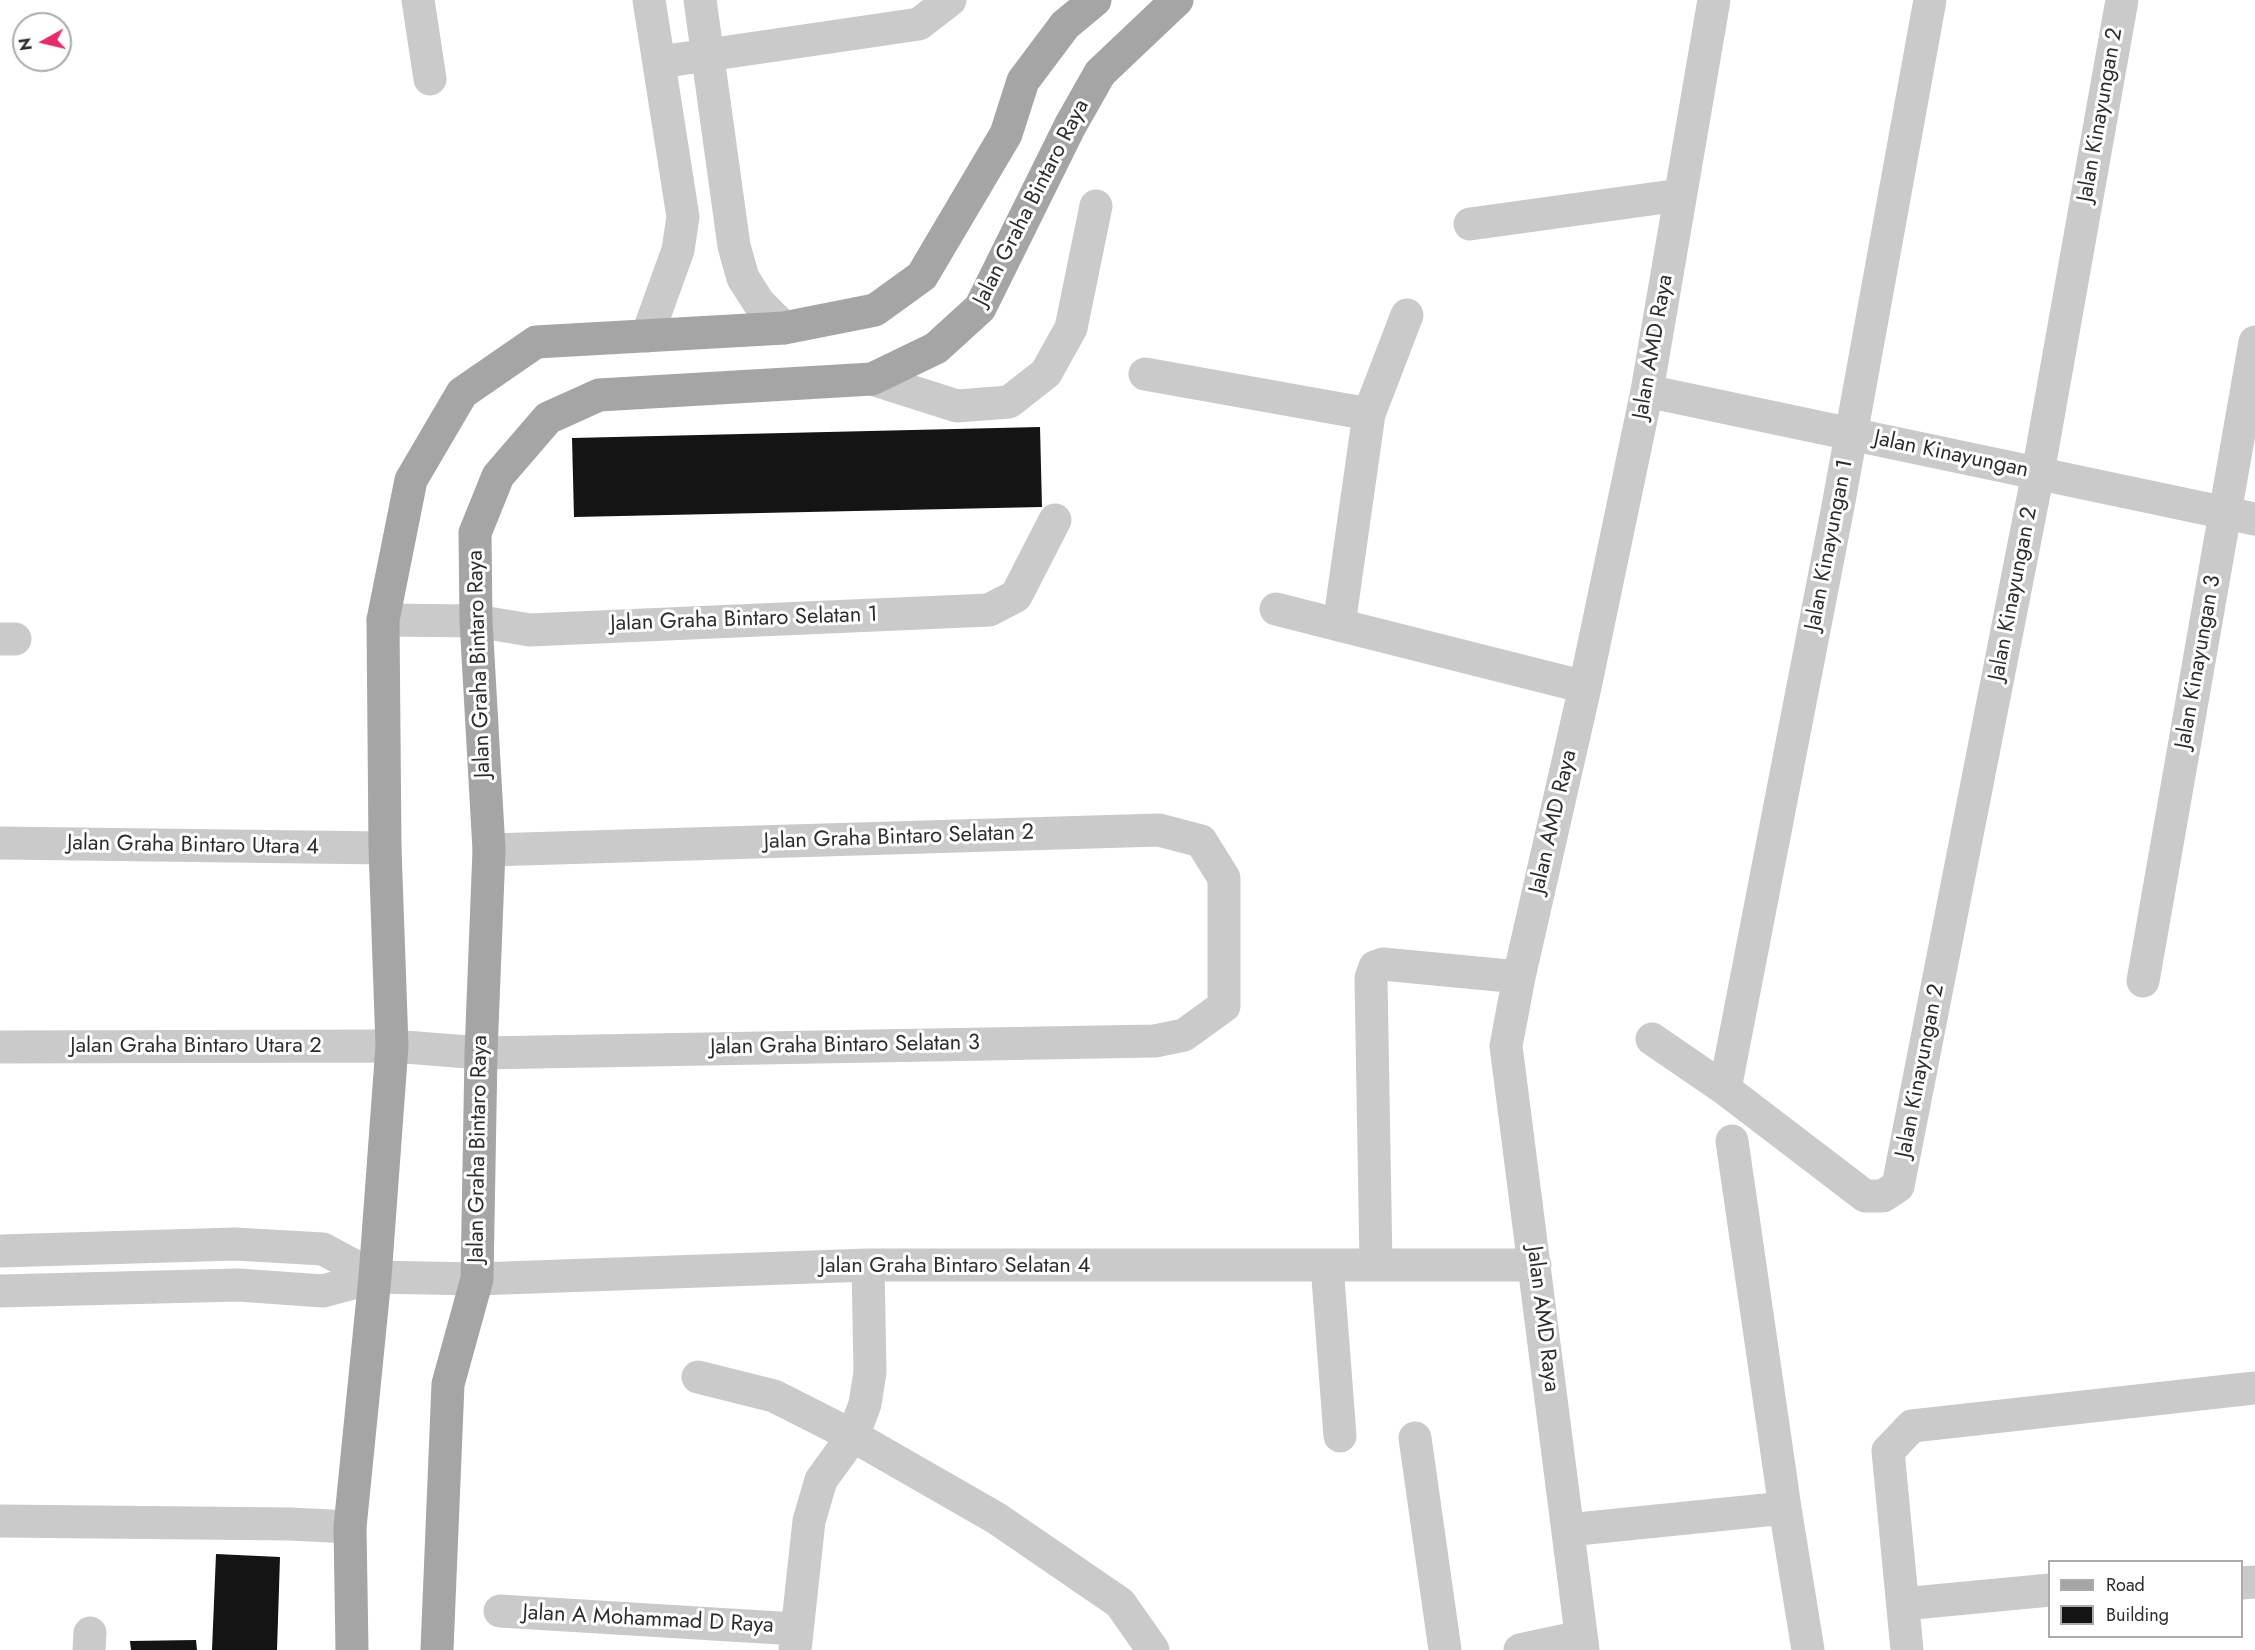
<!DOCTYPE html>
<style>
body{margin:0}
#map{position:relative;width:2255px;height:1650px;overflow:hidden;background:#fff;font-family:Jost,sans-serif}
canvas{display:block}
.legend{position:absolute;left:2048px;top:1560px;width:195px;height:78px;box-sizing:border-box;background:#fff;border:2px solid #ababab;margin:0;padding:8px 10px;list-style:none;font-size:18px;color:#2d2d2d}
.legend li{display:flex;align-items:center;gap:12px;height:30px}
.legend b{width:30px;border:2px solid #ababab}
.north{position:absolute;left:12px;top:12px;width:60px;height:60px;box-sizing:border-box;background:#fff;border:2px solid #ababab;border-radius:50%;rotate:262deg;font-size:16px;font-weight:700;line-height:24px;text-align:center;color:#2d2d2d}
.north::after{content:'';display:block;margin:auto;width:21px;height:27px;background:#e72b68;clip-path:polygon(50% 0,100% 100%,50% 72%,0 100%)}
</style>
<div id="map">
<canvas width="2255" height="1650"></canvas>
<ul class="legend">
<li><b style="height:8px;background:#a5a5a5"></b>Road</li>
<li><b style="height:16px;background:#141414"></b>Building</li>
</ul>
<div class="north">N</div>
</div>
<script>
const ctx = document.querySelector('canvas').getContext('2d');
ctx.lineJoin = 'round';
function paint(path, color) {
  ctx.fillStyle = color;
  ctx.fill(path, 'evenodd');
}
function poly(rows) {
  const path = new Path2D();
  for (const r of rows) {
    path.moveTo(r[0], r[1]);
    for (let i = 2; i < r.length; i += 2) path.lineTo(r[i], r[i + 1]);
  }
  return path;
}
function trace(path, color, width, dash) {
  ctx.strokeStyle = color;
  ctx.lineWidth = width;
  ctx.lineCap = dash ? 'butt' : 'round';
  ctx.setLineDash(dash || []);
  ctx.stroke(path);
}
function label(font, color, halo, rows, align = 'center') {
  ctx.font = font + ' Jost,sans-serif';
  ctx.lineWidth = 6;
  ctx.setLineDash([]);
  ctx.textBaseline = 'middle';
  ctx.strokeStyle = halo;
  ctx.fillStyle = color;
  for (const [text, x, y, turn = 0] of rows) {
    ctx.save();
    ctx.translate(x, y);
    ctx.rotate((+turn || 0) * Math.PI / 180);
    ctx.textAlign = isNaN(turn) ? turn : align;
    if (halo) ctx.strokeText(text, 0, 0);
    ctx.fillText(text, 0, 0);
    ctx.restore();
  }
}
const building = poly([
 [1040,427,1042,507,574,517,572,438],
 [216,1554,280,1557,277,1650,212,1650],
 [196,1640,197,1650,131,1650,130,1641]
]);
const minor = poly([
 [418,0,430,79],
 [700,0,734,246,743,278,759,303,784,328],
 [660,62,919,24,950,0],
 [1470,224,1680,195],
 [647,336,678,250,683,217,649,0],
 [1145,374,1369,414,1407,315],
 [872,379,957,406,1009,402,1046,373,1071,328,1096,206],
 [1647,391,2255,519],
 [1369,414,1339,625,1585,687],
 [1276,609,1339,625],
 [383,620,476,621,530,630,989,610,1016,596,1055,520],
 [0,639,15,639],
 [0,843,385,848],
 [2143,981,2255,342],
 [1652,1039,1725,1089,1865,1196,1883,1196,1898,1186,2038,473,2122,0],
 [0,1047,392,1046,481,1053,1155,1041,1184,1035,1224,1006,1224,878,1201,841,1159,830,489,850],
 [1725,1089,1839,501,1930,0],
 [1732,1141,1785,1508,1808,1650],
 [0,1251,235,1244,323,1249,375,1277],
 [1327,1265,1340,1436],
 [1376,1265,1371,978,1375,967,1383,964,1519,977],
 [0,1291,238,1285,323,1291,375,1277,477,1279,868,1265,1535,1265],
 [698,1377,774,1396,853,1436,996,1518,1120,1603,1153,1650],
 [1415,1438,1445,1650],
 [0,1521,290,1524,350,1527],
 [1568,1530,1785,1508],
 [2242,1583,2255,1582],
 [1903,1604,2050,1590],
 [500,1611,796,1629],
 [89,1650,90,1633],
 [795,1650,809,1521,821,1480,853,1436,865,1404,870,1372,868,1265],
 [1520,1650,1581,1637],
 [1583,1650,1506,1046,1519,977,1585,687,1647,391,1714,0],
 [1907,1650,1888,1451,1912,1426,2255,1388]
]);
const major = poly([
 [352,1650,350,1527,375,1277,392,1046,385,848,383,620,411,480,462,393,536,342,784,328,875,310,922,276,1006,134,1023,81,1065,25,1095,0],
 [437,1650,448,1384,477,1279,481,1053,489,850,476,621,475,533,498,476,548,418,599,395,872,379,936,348,980,308,1070,126,1100,73,1177,0]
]);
const streetNames = [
 ["Jalan Kinayungan 2",2101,115,-80],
 ["Jalan Graha Bintaro Raya",1032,203,-63],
 ["Jalan AMD Raya",1654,347,-80],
 ["Jalan Kinayungan",1951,455,12],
 ["Jalan Kinayungan 1",1830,545,-79],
 ["Jalan Kinayungan 2",2014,594,-79],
 ["Jalan Graha Bintaro Selatan 1",744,620,-2],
 ["Jalan Kinayungan 3",2199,662,-80],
 ["Jalan Graha Bintaro Raya",480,664,-92],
 ["Jalan AMD Raya",1554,822,-77],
 ["Jalan Graha Bintaro Selatan 2",899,838,-2],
 ["Jalan Graha Bintaro Utara 4",193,846,1],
 ["Jalan Graha Bintaro Selatan 3",845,1046,-1],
 ["Jalan Graha Bintaro Utara 2",196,1047],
 ["Jalan Kinayungan 2",1921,1071,-79],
 ["Jalan Graha Bintaro Raya",479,1149,-89],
 ["Jalan Graha Bintaro Selatan 4",955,1267],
 ["Jalan AMD Raya",1542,1319,83],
 ["Jalan A Mohammad D Raya",648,1620,3]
];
paint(building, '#141414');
trace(minor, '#cacaca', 33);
trace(major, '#a5a5a5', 33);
label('22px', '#2d2d2d', '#fff', streetNames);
</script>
